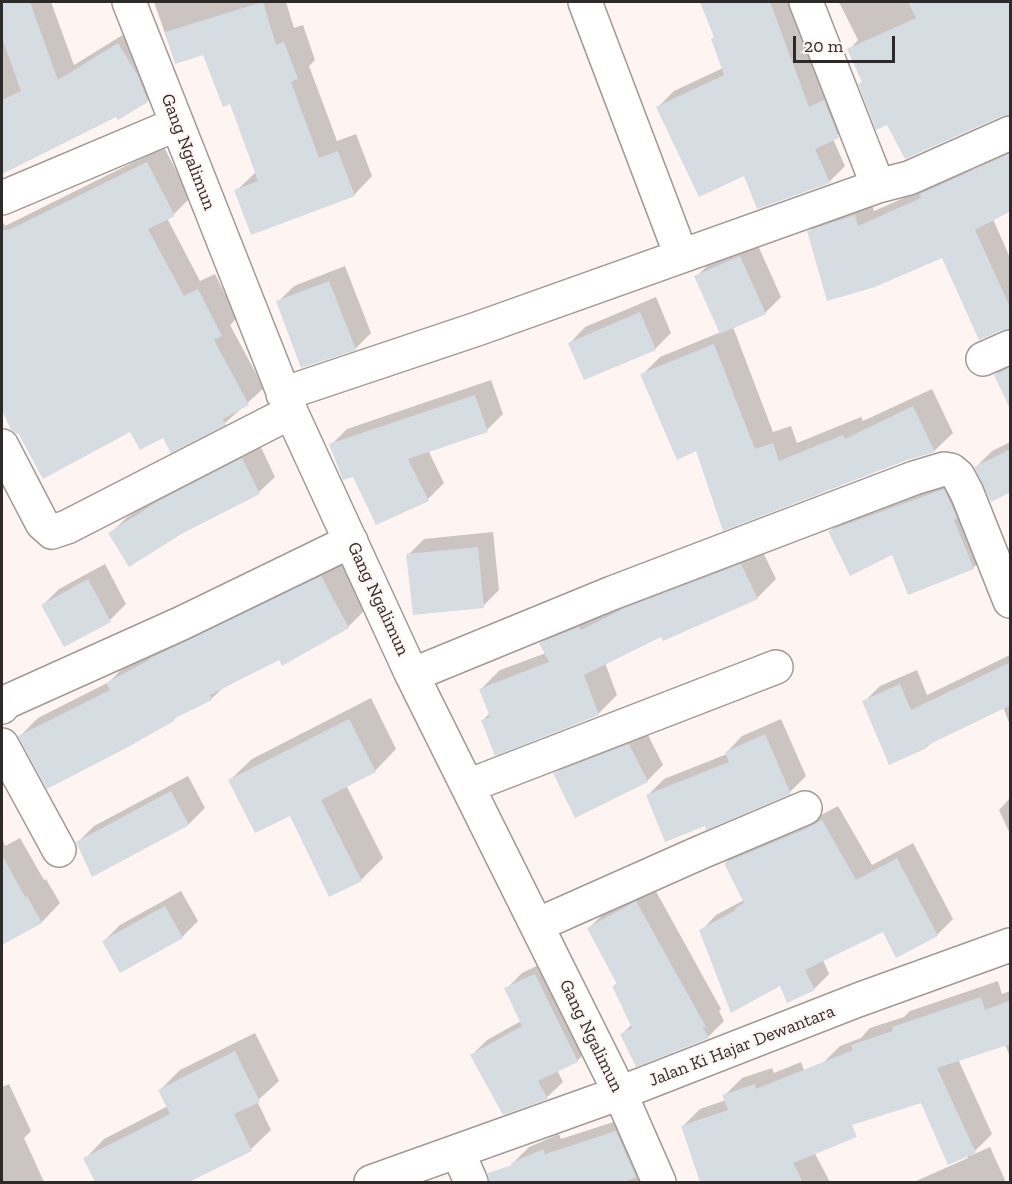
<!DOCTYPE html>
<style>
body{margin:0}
#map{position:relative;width:1012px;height:1184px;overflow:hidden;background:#fef5f2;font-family:"Zilla Slab",serif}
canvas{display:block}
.frame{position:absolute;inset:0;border:3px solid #2d2a29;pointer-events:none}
.scale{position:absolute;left:793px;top:36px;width:102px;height:27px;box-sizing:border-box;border:3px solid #2d2a29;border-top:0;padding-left:8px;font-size:18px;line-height:21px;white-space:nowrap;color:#2d2a29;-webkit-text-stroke:4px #fef5f2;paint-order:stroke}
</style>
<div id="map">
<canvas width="1012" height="1184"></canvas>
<div class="frame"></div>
<div class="scale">20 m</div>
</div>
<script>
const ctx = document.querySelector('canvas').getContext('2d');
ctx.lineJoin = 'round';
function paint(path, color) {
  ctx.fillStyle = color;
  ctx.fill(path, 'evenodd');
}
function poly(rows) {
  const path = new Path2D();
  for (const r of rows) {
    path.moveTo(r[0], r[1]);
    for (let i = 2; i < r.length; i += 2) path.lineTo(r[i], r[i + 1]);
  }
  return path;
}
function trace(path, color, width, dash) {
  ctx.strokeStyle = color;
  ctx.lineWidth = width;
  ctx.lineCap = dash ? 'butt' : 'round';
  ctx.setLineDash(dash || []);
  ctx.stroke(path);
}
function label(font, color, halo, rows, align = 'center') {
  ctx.font = font + ' "Zilla Slab",serif';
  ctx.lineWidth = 4.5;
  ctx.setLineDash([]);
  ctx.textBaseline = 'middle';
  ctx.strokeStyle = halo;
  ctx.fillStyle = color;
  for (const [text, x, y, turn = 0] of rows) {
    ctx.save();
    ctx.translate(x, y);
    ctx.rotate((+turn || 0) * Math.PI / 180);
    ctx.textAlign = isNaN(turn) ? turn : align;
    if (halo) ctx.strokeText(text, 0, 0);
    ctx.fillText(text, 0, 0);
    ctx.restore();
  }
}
const shadow = poly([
 [2,2,51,2,74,65,134,28,164,85,147,101,2,172],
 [154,2,286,2,294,28,303,25,315,60,309,66,337,141,356,134,372,176,354,195,236,191,256,172,231,103,204,53,175,62],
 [701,2,791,2,854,121,833,139,845,166,829,182,744,174,658,107,674,91,723,68,716,36],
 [839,2,1010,2,1010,107,863,81,849,50,858,40],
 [164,147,190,198,174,214,167,218,200,281,215,274,237,318,230,325,264,388,225,423,164,436,130,430,19,431,12,429,2,407,2,220,5,226],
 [1010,151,1010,210,993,219,1010,258,1010,327,943,256,809,232,825,216,871,200,874,211,929,187,969,164,972,170],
 [756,241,781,297,765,313,733,327,773,432,791,426,797,443,861,417,863,421,932,389,953,433,934,451,907,459,724,529,697,449,642,375,660,357,721,332,696,277,712,261],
 [345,266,371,333,355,349,278,302,294,286],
 [656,297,671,333,655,349,570,343,585,327],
 [1010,360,1010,404,995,375],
 [491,380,503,414,487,430,428,450,444,483,428,499,354,475,331,445,347,429],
 [1010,442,1010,490,976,467,992,451],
 [259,443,275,477,259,492,110,534,126,518,177,485],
 [958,475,988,553,973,568,893,553,830,531,844,516],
 [493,532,499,590,483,606,408,555,424,539],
 [760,546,776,579,757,598,662,635,605,663,617,695,598,714,483,720,490,713,481,689,500,670,546,653,541,643,560,625],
 [339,560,366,609,348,627,283,664,279,658,224,687,211,699,179,715,173,720,20,736,38,718,109,682,126,665],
 [105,564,126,604,110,620,64,645,43,605,59,589],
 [1010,655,1010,725,1003,707,932,742,927,747,890,763,864,702,880,686,917,670,927,695],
 [371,698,396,749,375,771,346,785,383,858,361,880,290,814,230,780,252,759],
 [781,719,806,776,790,792,705,824,648,795,664,779,727,754,727,752,742,736],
 [645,729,663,765,647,781,555,774,571,758],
 [188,776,205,808,189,824,93,875,78,842,94,826],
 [1010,798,1010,834,999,810],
 [838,806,872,865,913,843,953,919,937,935,883,930,823,960,829,974,814,989,781,984,701,931,716,915,744,900,725,863,741,848,823,814],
 [2,837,5,846,20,838,44,880,46,879,60,903,42,922,2,943],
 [653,886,721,1009,719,1011,724,1021,708,1037,622,1034,632,1024,614,986,618,982,588,929,604,913],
 [181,891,198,921,182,937,104,941,120,925],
 [551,959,593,1045,577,1061,557,1070,563,1082,547,1097,503,1113,471,1056,487,1040,521,1021,506,989,522,973],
 [998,981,1002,994,1010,991,1010,1057,1005,1044,958,1059,992,1134,970,1156,990,1147,1005,1180,1003,1182,914,1182,968,1158,967,1155,921,1101,823,1063,840,1046,861,1038,870,1028,904,1017,910,1011],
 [255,1033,279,1081,257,1101,271,1130,251,1149,202,1174,200,1170,176,1182,96,1182,85,1159,104,1139,168,1106,160,1090,180,1070],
 [801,1062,829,1136,814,1152,830,1182,701,1182,682,1127,700,1109,726,1100,724,1096,742,1078,772,1068,774,1073],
 [9,1084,31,1131,24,1138,44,1182,2,1182,2,1087],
 [632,1116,663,1182,522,1182,513,1163,529,1147,559,1134,561,1139]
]);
const building = poly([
 [2,2,30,2,58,80,118,43,138,76,148,102,118,120,116,117,2,174,2,100,21,91,2,38],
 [263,2,276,45,284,42,298,79,291,82,319,158,338,151,355,196,251,235,234,190,258,181,230,104,223,107,203,55,175,64,165,32],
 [700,2,770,2,809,107,824,100,839,138,815,149,830,183,757,209,744,176,699,197,656,107,724,75,711,39,714,37],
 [908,2,1011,2,1011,115,1002,116,905,159,887,125,876,130,858,84,862,82,847,49,916,18],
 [1011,153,1011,211,975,230,1011,309,1011,329,1002,330,979,340,942,258,875,287,827,301,807,231,855,215,858,226,921,198,920,194],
 [147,162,175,216,148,229,184,296,198,289,222,336,214,340,249,405,223,419,226,425,171,453,163,438,140,450,130,432,43,479,18,433,16,434,11,430,2,410,2,230,9,230],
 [740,256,766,314,720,334,694,276],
 [329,281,356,350,301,368,276,301],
 [640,312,656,350,584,380,568,343],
 [714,344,755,449,773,443,779,461,843,435,845,439,913,406,935,452,907,460,723,531,696,451,677,460,640,374],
 [1011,367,1011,411,994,375],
 [475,395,488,432,408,459,429,501,376,525,353,477,343,480,329,444],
 [1011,449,1011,492,991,502,974,467],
 [242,458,260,494,183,533,129,567,108,533,159,501],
 [944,489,957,518,954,520,974,569,908,595,892,555,850,576,828,531],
 [478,547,484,608,413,615,406,554],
 [741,564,758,599,663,641,661,637,584,675,599,715,495,756,481,720,490,717,479,689,549,662,539,643,579,627,581,630,625,608],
 [321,576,349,628,282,666,279,660,210,695,212,700,173,719,174,721,130,746,47,789,18,736,110,690,106,683,149,660,149,659],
 [88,579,111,622,64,647,41,605],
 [1011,662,1011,705,926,746,927,748,889,765,862,701,900,684,911,710],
 [349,719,376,772,321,800,362,881,329,897,290,816,255,833,228,780],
 [765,734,791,794,706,830,705,826,665,842,646,795,729,762,725,752],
 [629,744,648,782,575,818,553,773],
 [171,791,189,825,92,877,76,842],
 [822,820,856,880,897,858,938,936,896,958,883,932,805,970,815,990,787,1003,780,986,731,1013,699,930,736,910,735,908,744,903,724,863,806,829],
 [2,855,25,897,27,896,42,923,2,945],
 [636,901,706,1027,703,1028,709,1038,636,1067,620,1034,632,1028,612,986,617,984,587,928],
 [165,906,183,938,120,973,102,941],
 [535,974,578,1062,538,1081,548,1099,503,1115,470,1055,522,1026,504,988],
 [981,997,985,1010,1011,1000,1011,1044,937,1068,976,1153,948,1165,921,1103,852,1125,857,1137,793,1163,803,1182,700,1182,681,1126,728,1110,722,1095,755,1084,756,1089,853,1050,851,1045,893,1031,892,1027],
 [235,1051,260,1102,234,1114,252,1151,189,1182,95,1182,83,1158,170,1114,158,1090],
 [616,1131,636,1177,625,1182,489,1182,488,1173,512,1165,511,1163,543,1149,545,1154]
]);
const minor = poly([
 [129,2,291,412,412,675,620,1093,659,1182],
 [585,2,681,255],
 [806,2,878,186],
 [2,198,177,124],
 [983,359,1010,347],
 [283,394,477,329,878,186,909,178,1010,133],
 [2,446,42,523,52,532,67,527,291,412],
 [412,675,612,593,914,478,944,469,951,470,958,476,967,493,1010,601],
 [2,707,4,703,182,623,351,541],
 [2,745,59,850],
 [468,786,776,667],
 [537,925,699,853,805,808],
 [458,1152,471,1182],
 [371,1182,620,1093,858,1000,1010,945]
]);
const streetNames = [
 ["Gang Ngalimun",188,152,69],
 ["Gang Ngalimun",378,599,65],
 ["Gang Ngalimun",591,1036,64],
 ["Jalan Ki Hajar Dewantara",742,1046,-21]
];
paint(shadow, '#0003');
paint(building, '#d5dce2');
trace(minor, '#a19996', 36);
trace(minor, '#fff', 33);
label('18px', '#2d2a29', '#fef5f2', streetNames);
</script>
